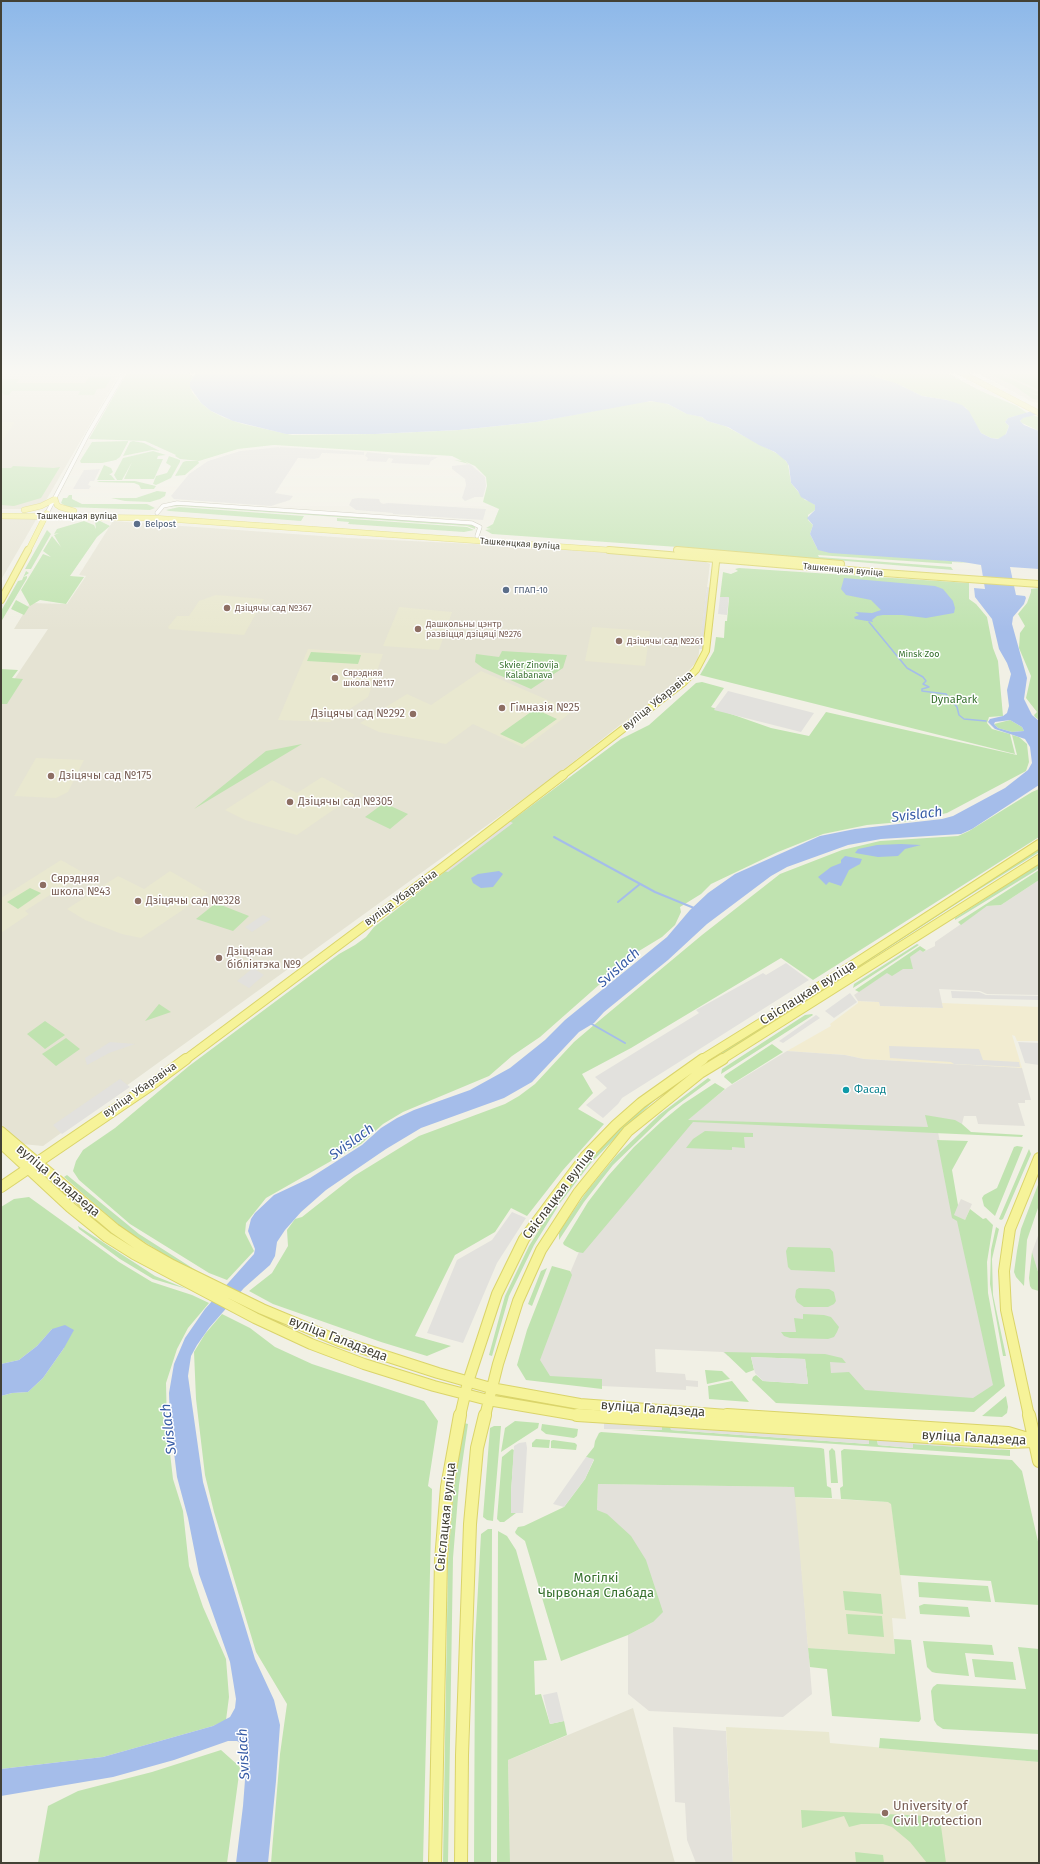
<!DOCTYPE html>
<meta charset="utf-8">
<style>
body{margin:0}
#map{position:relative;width:1040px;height:1864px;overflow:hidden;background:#f1f0e5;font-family:"Fira Sans",sans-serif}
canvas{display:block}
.frame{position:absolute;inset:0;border:2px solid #434135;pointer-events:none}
</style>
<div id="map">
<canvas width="1040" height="1864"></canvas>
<div class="frame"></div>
</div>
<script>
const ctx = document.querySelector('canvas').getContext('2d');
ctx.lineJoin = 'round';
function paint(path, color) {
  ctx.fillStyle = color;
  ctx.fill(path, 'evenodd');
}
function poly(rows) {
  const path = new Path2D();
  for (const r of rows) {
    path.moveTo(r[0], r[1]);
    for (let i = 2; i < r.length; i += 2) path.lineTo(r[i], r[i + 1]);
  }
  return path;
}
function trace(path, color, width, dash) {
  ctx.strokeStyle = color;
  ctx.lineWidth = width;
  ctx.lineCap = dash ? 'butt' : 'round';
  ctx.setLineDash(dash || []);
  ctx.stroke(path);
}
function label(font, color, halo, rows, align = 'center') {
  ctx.font = font + ' "Fira Sans",sans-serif';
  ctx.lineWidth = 3;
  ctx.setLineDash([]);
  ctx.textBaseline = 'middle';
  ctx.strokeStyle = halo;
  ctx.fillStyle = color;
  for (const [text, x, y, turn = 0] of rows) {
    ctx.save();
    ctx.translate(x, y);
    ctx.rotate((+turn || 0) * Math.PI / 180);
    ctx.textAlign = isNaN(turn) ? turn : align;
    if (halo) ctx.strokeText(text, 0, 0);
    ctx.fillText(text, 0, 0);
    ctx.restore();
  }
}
const residential = poly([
 [1,371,121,371,41,509,1,509],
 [974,371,1039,371,1039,403,1032,402],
 [1,518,37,518,1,580],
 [113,521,349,538,517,546,702,560,710,564,698,660,678,683,620,725,558,774,43,1146,22,1144,1,1125,1,699,48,629,14,629,30,603,67,604,86,576,79,575],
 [633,1708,675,1863,510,1863,508,1760]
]);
const commercial = poly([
 [858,1001,879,1002,880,1006,943,1008,942,1003,1039,1007,1039,1041,1017,1041,1015,1036,1012,1035,1022,1068,864,1059,845,1055,787,1051,831,1026,830,1024,858,1003]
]);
const industrial = poly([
 [1039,880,1039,995,987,994,980,991,939,989,943,1008,880,1006,879,1002,858,1001,854,995,867,986,920,950,923,952,935,946,935,942,987,906,1001,905],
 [787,1051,845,1055,864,1059,1022,1068,1031,1100,1025,1100,1025,1103,1018,1103,1025,1126,978,1124,976,1116,964,1116,962,1124,938,1132,951,1201,958,1205,961,1199,972,1204,965,1220,999,1387,976,1406,846,1396,805,1359,728,1356,723,1352,655,1349,656,1372,685,1374,686,1380,698,1381,698,1387,686,1386,686,1390,602,1386,547,1378,533,1360,584,1240,687,1120,728,1087],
 [1039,1233,1039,1275,1032,1252],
 [598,1484,795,1487,812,1694,783,1717,649,1711,628,1694,628,1635,653,1622,597,1510],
 [673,1727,726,1731,733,1863,696,1863,687,1840,685,1803,675,1802]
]);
const education = poly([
 [1,422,15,422,1,443],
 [216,595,264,599,244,635,169,629,168,627,177,616,189,616,199,601],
 [399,607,452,612,439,650,383,646],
 [592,627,650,631,645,666,585,661],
 [308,649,383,654,368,697,330,722,278,720],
 [481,671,573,711,524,748,473,724,446,744,379,732,360,723,407,694,431,705],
 [36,758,84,760,68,792,56,798,14,796],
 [322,777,355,795,297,835,245,820,225,810,272,780,297,793],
 [61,860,84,873,25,911,29,914,1,933,1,898],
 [170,871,208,893,141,938,122,934,85,920,67,909,118,876,144,889],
 [795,1497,891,1502,906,1619,892,1618,895,1654,808,1648],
 [726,1727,829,1732,830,1743,1039,1762,1039,1863,733,1863]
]);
const green = poly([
 [128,371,187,371,193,377,190,382,192,392,201,403,211,411,225,418,243,424,292,435,375,434,459,430,536,422,640,402,660,401,672,406,685,413,702,417,707,421,725,426,782,456,788,464,791,483,805,500,810,501,815,505,815,510,808,515,808,520,813,525,810,534,817,548,972,563,952,562,952,564,818,555,819,557,951,567,953,570,692,548,492,534,485,530,491,529,486,528,493,524,499,509,483,502,487,486,486,477,475,466,464,461,469,464,454,460,462,461,452,456,274,445,238,449,199,461,180,459,175,456,176,455,145,441,89,439],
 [859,371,943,371,981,391,1017,406,1027,413,1008,418,1005,422,1009,426,1005,436,1000,439,991,438,981,433,966,408,947,400,922,396,898,384],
 [987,371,994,371,1039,392,1039,395,1023,390,1039,396,1039,400,1033,399,1013,385,987,373],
 [997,371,1011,376,1001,371,1033,371,1039,374,1039,380,1013,377,1039,380,1039,390],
 [89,377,112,377,105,388,97,389,94,395,78,395,80,391,12,391,9,395,5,395,1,392,1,379,20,379,16,383,85,383],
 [1032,415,1039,417,1039,431,1020,422,1022,418],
 [133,441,144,443,160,451,152,450,123,456,130,442],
 [92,442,128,441,128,442,120,457,116,460,102,463,81,463,80,461],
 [153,451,166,455,158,456,157,459,163,459,154,479,124,479,132,462,122,480,117,480,114,475,123,458],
 [169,456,180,460,180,462,171,478,156,485,153,484,156,476,167,473,171,466,166,463],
 [186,461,198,461,199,463,185,475,175,476,183,462],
 [104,465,111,468,113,472,109,475,111,475,115,480,97,480],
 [13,466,54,468,60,467,41,498,14,506,1,505,1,468,11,468],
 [99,481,135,481,156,486,154,489,141,489,139,485,134,483,97,482],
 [157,491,166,492,165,496,160,499,150,502,125,501,111,498,136,498],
 [69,495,72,495,72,499,82,504,147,504,155,508,150,510,67,507,61,503,63,498,67,498],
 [178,504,471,524,475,527,475,529,467,526,180,506,167,507],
 [179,507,304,516,301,521,169,511,166,510],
 [337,518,467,527,474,530,464,532,348,524,349,522,337,521],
 [84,521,94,525,96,529,95,521,100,521,110,526,97,537,70,576,84,577,66,604,40,600,30,606,21,590,43,554,51,557,43,551,52,536,61,547,54,535,59,533,54,534,57,529],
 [47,530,51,534,31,569,25,569],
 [739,568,969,583,969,599,976,604,987,617,993,648,998,661,1003,716,989,717,987,723,992,729,1010,734,1015,754,700,675,714,651,716,637,724,638,725,621,727,621,729,598,720,597,723,572,731,574,738,571,735,569],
 [26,571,29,573,23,577,27,576,27,578,1,622,1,611,18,581,22,580],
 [1039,588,1039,720,1035,717,1034,715,1037,712,1026,698,1031,676,1019,648,1020,633,1025,626,1018,614,1027,603,1031,592,1031,589],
 [16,600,29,607,24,615,11,609],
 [502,651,567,655,563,668,531,689,483,668,475,662,476,654,499,657],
 [311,652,361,655,358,664,307,661],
 [1,669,18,670,12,678,23,679,7,704,1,704],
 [702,682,724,688,711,707,771,728,809,736,826,712,1017,755,1012,735,1019,737,1027,744,1029,762,1026,771,947,813,912,821,867,825,823,834,778,852,711,884,701,894,680,907,681,912,675,925,662,937,634,954,540,1037,512,1056,489,1076,403,1112,383,1124,361,1144,266,1198,246,1223,245,1233,254,1251,227,1280,209,1273,130,1224,79,1180,73,1171,76,1161,83,1150,115,1128,189,1066,339,954,355,945,366,937,374,927,484,841,621,739,649,725,696,683],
 [535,709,557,719,522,744,500,734],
 [1010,720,1022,727,1024,731,1012,732,998,728,994,724],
 [302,744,194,809,266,751],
 [1039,789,1039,837,813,980,781,958,631,1048,582,1074,593,1093,578,1109,604,1124,563,1170,527,1216,511,1208,495,1232,455,1255,415,1336,451,1346,427,1356,381,1342,273,1304,249,1291,272,1273,288,1246,287,1230,295,1219,302,1217,354,1176,419,1136,505,1104,519,1096,535,1084,574,1042,594,1025,702,935,780,874,842,850,880,841,958,836,969,831,1032,792],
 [384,803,408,814,390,829,365,817],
 [1039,849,1039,852,967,897,825,989,824,988],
 [1039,864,1039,868,1035,871,955,920,955,918],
 [1039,870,1039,880,1001,905,987,906,961,925,958,922],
 [30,888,41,893,18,909,7,902],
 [216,903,249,916,233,931,196,919],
 [917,944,919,945,853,988,854,984],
 [920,946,926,950,923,952,920,950,910,957,913,969,903,969,892,976,887,973,859,992,855,990],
 [818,992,820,993,689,1076,655,1100,625,1128,590,1164,560,1203,534,1245,509,1296,492,1356,489,1355,505,1296,529,1246,557,1201,587,1164,620,1127,653,1100,686,1075],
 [159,1004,171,1012,145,1021],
 [812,1014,813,1015,721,1074,722,1069,805,1015],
 [45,1021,65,1035,45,1049,27,1034],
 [66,1038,80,1049,56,1066,42,1054],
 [772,1044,783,1052,732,1084,724,1077,725,1075],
 [708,1078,711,1080,669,1111,613,1165,584,1202,559,1240,559,1233,563,1226,587,1191,616,1156,659,1115],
 [715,1083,725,1089,688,1120,928,1127,925,1115,955,1120,962,1124,971,1132,1023,1135,1022,1137,693,1122,583,1253,577,1252,564,1245,563,1243,588,1202,608,1176,634,1147,661,1122,683,1104],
 [705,1131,753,1133,753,1137,744,1137,745,1148,732,1147,732,1150,686,1148,693,1139],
 [937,1140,968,1141,952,1170,958,1205,954,1215,965,1220,970,1209,983,1219,986,1218,993,1225,987,1262,988,1293,1005,1386,974,1412,776,1403,752,1380,753,1377,756,1375,763,1381,808,1384,805,1359,751,1357,754,1370,746,1373,724,1352,825,1354,842,1358,846,1363,830,1362,831,1373,849,1372,865,1390,973,1398,993,1385,957,1221,952,1218],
 [1017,1146,1023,1147,995,1216,984,1206,982,1198,984,1195,997,1188,1014,1147],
 [1029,1149,1031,1154,1003,1219,1001,1220,999,1219],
 [67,1175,139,1234,197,1271,173,1260,122,1228,64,1177],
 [1039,1182,1039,1205,1027,1240,1024,1286,1016,1277,1014,1272,1017,1251,1021,1229],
 [29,1197,119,1262,152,1282,192,1295,209,1303,188,1328,177,1349,166,1383,167,1427,173,1479,183,1511,189,1566,203,1607,226,1659,229,1697,226,1720,213,1726,103,1757,1,1769,1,1396,12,1393,28,1392,43,1378,64,1348,52,1329,37,1346,19,1360,1,1364,1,1207,14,1199],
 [78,1226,155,1276,187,1289,153,1279,120,1259,79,1229],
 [996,1227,999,1229,992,1259,993,1295,1006,1356,1003,1356,990,1284,991,1250],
 [788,1247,830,1248,833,1252,835,1272,791,1270,788,1267,786,1251],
 [1032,1252,1039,1275,1039,1291,1032,1289,1030,1286,1029,1278],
 [552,1266,570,1271,572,1275,540,1360,550,1376,602,1379,602,1389,526,1380,517,1365,527,1330],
 [547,1268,532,1306,528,1304,541,1271],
 [799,1288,829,1289,834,1292,836,1301,834,1304,828,1307,804,1307,797,1302,795,1297,796,1290],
 [222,1314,250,1328,275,1347,312,1364,424,1401,438,1421,428,1486,432,1489,423,1863,271,1863,280,1754,287,1704,256,1652,214,1512,205,1475,196,1399,194,1352,205,1334],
 [803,1314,824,1315,831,1317,839,1327,837,1332,834,1337,828,1339,790,1338,784,1336,781,1332,796,1332,794,1318,803,1319],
 [705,1370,722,1371,730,1379,707,1384],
 [732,1381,749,1402,709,1399,708,1386],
 [1006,1396,1008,1407,1007,1413,1002,1417,982,1416],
 [515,1421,539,1423,538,1428,501,1452,505,1428],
 [464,1423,468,1424,459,1485,453,1558,448,1863,443,1863,448,1562,454,1485],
 [542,1424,578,1429,577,1436,574,1438,546,1434,541,1430],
 [662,1424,670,1425,671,1430,869,1444,869,1439,877,1439,878,1445,913,1448,913,1444,1010,1450,1010,1456,631,1430,662,1430],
 [494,1426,501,1426,493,1521,487,1520,483,1517,490,1428],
 [601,1432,821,1448,824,1449,827,1486,831,1488,832,1498,795,1497,794,1487,598,1484,597,1510,607,1514,631,1536,646,1560,663,1612,653,1622,628,1635,561,1661,525,1541,516,1534,515,1532,518,1527,524,1526,564,1507,585,1479,594,1460,586,1457,594,1447,595,1441,599,1433],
 [536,1439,550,1440,549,1448,532,1447,532,1443],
 [553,1440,575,1443,577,1445,576,1450,551,1448,551,1441],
 [832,1448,835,1451,838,1483,831,1483,829,1451],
 [512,1449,514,1450,511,1493,511,1512,516,1513,504,1522,500,1522,497,1519,502,1457],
 [844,1449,1012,1460,1022,1471,1039,1546,1039,1605,995,1602,991,1581,900,1575,891,1504,888,1502,841,1499,840,1488,843,1486,841,1451],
 [488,1529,492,1529,491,1863,474,1863,475,1643,481,1534],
 [498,1531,507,1536,516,1550,547,1660,534,1661,535,1695,541,1694,550,1724,564,1721,567,1735,508,1760,510,1863,497,1863],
 [918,1582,988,1586,991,1602,919,1597],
 [843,1591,881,1594,883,1614,845,1610],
 [924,1604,968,1607,970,1617,920,1614,919,1606],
 [846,1614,882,1616,884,1637,848,1634],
 [894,1639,911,1640,921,1719,919,1722,832,1716,827,1669,810,1667,808,1648,895,1654],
 [923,1641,992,1645,994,1655,965,1653,969,1676,936,1673,932,1672,927,1667],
 [1018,1647,1039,1649,1039,1734,943,1729,937,1725,934,1720,931,1691,933,1687,937,1684,1026,1689],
 [972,1659,1013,1662,1016,1680,975,1677],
 [880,1738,1039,1750,1039,1762,879,1748],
 [221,1750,240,1767,227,1863,38,1863,48,1806,78,1791,152,1772],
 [801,1810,928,1816,938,1821,941,1826,946,1863,927,1863,910,1842,892,1827,883,1824,861,1824,849,1827,844,1816,802,1828],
 [855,1852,883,1855,884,1863,856,1863]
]);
const parking = poly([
 [279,447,279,449,280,447,364,452,364,455,322,453,319,458,314,459,298,458,275,493,293,496,290,500,271,506,174,499,171,496,189,474,208,461,240,451],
 [367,452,395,455,438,457,431,461,429,465,391,463,393,459,389,458,386,462,366,461,368,458,365,456],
 [470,464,485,477,486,486,483,497,475,497,465,501,462,498,466,485,465,479,452,469,452,466],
 [100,469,94,481,90,481,88,485,91,486,89,489,73,489,84,470],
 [358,498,379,499,380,502,383,504,388,503,486,509,483,520,393,514,393,513,356,510,349,505,352,499],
 [707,587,712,588,704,649,699,649],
 [720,597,729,597,727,615,718,614],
 [728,691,814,713,801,732,714,710],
 [509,821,513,823,448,872,444,871],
 [263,915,271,919,252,932,245,927],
 [786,963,809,980,622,1098,618,1104,603,1118,586,1105,607,1088,595,1077,699,1013,696,1010,763,973,766,975],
 [253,968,264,975,249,988,237,981],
 [951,991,979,992,986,995,1039,996,1039,1000,952,998],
 [850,993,857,1002,834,1018,825,1011],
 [816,1015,820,1018,783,1043,779,1041],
 [110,1042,135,1044,109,1053,87,1065,85,1058],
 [1018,1042,1039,1043,1039,1065,1025,1063],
 [889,1046,979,1049,983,1060,1019,1062,1020,1067,954,1064,951,1062,890,1058],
 [120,1079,130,1087,62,1134,53,1125],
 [512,1212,526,1218,497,1263,463,1343,427,1333,457,1260,492,1240],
 [751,1357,805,1359,808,1384,763,1381,755,1373],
 [604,1422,662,1424,662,1430,604,1429],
 [670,1425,1000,1446,1001,1450,913,1444,913,1448,878,1445,877,1439,869,1439,869,1444,671,1430],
 [526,1442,527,1448,523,1513,511,1513,511,1493,514,1446,519,1443],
 [586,1457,594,1459,585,1479,564,1507,553,1504],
 [557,1692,564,1721,550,1724,543,1695]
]);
const water = poly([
 [200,371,859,371,898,384,922,396,947,400,962,405,969,411,981,433,991,438,998,439,1006,434,1009,426,1005,422,1008,418,1039,409,1039,414,1023,418,1020,421,1024,425,1039,431,1039,569,1010,567,1016,595,1025,596,1026,598,1024,604,1013,617,1012,624,1027,678,1024,699,1032,715,1039,721,1039,785,972,829,961,834,881,839,848,845,787,867,771,876,707,924,668,960,604,1012,594,1023,579,1032,532,1082,504,1098,421,1128,386,1149,326,1190,301,1212,285,1230,277,1242,275,1256,270,1265,244,1288,209,1328,197,1345,191,1356,188,1376,203,1482,219,1540,255,1659,274,1700,280,1725,276,1781,268,1863,236,1863,243,1806,247,1754,244,1745,237,1741,228,1741,174,1760,113,1777,1,1796,1,1769,103,1757,213,1726,230,1717,235,1708,236,1699,230,1662,199,1574,188,1518,177,1477,170,1420,169,1393,174,1364,185,1338,205,1309,254,1254,255,1249,248,1231,251,1219,255,1213,274,1195,310,1178,362,1145,381,1128,397,1118,414,1110,470,1090,510,1068,545,1040,565,1020,667,937,690,910,708,893,735,874,820,836,855,829,942,819,953,816,1005,788,1028,770,1032,763,1030,747,1025,739,995,729,988,722,990,719,1003,716,1007,713,1009,706,1007,690,1011,674,1007,663,999,649,992,619,975,597,974,588,985,589,981,565,963,562,830,553,818,550,810,534,813,525,807,518,815,510,815,505,801,497,798,491,791,483,789,466,786,461,775,452,759,445,728,427,707,421,702,417,687,414,668,404,651,401,536,422,459,430,375,434,286,434,233,421,211,411,201,403,190,387,190,382,193,377],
 [1010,720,1022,727,1024,731,1012,732,998,728,994,724,995,722],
 [844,578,935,586,943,589,953,601,955,608,954,613,926,618,902,615,883,615,877,616,872,620,873,622,855,619,854,617,859,615,855,612,872,613,881,610,871,600,846,595,841,589],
 [901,844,921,845,905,849,898,856,878,857,855,853,858,849,877,845],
 [845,856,862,859,860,864,849,870,841,886,829,882,826,885,818,877,831,867,841,863,841,860],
 [499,871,503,874,493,887,481,888,473,883,471,878,478,874],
 [65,1325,74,1330,64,1348,43,1378,28,1392,12,1393,1,1396,1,1364,19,1360,37,1346,52,1329]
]);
const streamFar1 = poly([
 [869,622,907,668,923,677,926,681,923,684,929,687,922,689,922,691,946,694,957,707,959,715,964,719,986,721]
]);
const stream = poly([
 [554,837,655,892,694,908],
 [618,902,640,884],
 [590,1023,625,1043]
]);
const minor = poly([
 [48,511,88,434,125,371],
 [157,513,163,506,177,503,472,523,480,527,477,536]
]);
const majorFar4 = poly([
 [958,371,1039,413],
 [24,510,41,506,55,499,57,505,60,507,74,511],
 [1,516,153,518,623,551],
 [677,550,684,551],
 [28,551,47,513]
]);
const majorFar3 = poly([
 [609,550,884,573,1039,584],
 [677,550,841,564],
 [1,600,28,550],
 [562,776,684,682,696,670,706,651,717,554]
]);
const majorFar2 = poly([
 [185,1060,443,867,563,775],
 [701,1060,817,988,1039,844],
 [721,1060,1039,859]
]);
const majorFar1 = poly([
 [1,1132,115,1229,144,1249,172,1265,262,1309,339,1341,438,1373,491,1388,580,1404,741,1416],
 [1,1143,70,1207,107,1237,134,1254,255,1318,311,1344,364,1364,434,1386,488,1400,582,1416],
 [1,1187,151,1085,186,1059],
 [460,1416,468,1382,497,1294,524,1239,585,1157,616,1125,641,1103,703,1059],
 [485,1416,498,1364,518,1301,541,1250,578,1193,628,1131,700,1073,723,1059],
 [1029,1416,1006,1310,1004,1271,1010,1229,1039,1158]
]);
const major = poly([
 [577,1415,1009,1442,1034,1441],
 [727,1415,1008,1433,1028,1439],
 [1029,1415,1039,1461],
 [435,1863,441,1560,447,1487,460,1415],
 [461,1863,462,1755,470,1524,477,1448,485,1415]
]);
const markers = [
 [137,524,4,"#5c6f8a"],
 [506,590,4,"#5c6f8a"],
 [227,608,4,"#8d6e63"],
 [418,629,4,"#8d6e63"],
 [619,641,4,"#8d6e63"],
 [335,678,4,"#8d6e63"],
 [502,708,4,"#8d6e63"],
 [413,714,4,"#8d6e63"],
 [51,776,4,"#8d6e63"],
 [290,802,4,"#8d6e63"],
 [43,885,4,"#8d6e63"],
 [138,901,4,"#8d6e63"],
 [219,958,4,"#8d6e63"],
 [846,1090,4,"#0f9aa8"],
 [885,1813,4,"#8d6e63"]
];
const farStreetnames = [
 ["Ташкенцкая вуліца",77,516],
 ["Ташкенцкая вуліца",520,544,4],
 ["Ташкенцкая вуліца",843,570,5]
];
const farServicenames = [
 ["Belpost",145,524],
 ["ГПАП-10",514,590]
];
const farEducationnames = [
 ["Дзіцячы сад №367",235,608],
 ["Дашкольны цэнтр",426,624],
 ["развіцця дзіцяці №276",426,634],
 ["Дзіцячы сад №261",627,641],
 ["Сярэдняя",343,673],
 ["школа №117",343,683]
];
const farParknames = [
 ["Minsk Zoo",919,654],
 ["Skvier Zinovija",529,665],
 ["Kalabanava",529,675]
];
const parkNames = [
 ["DynaPark",954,700]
];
const streetNames = [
 ["вуліца Убарэвіча",658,701,-39],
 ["вуліца Убарэвіча",401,898,-36],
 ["вуліца Убарэвіча",140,1090,-35]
];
const educationNames = [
 ["Гімназія №25",510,708],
 ["Дзіцячы сад №292",405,714,"right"],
 ["Дзіцячы сад №175",59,776],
 ["Дзіцячы сад №305",298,802],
 ["Сярэдняя",51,879],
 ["школа №43",51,892],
 ["Дзіцячы сад №328",146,901],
 ["Дзіцячая",227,952],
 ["бібліятэка №9",227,965]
];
const cultureNames = [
 ["Фасад",854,1090]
];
const nearStreetnames = [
 ["Свіслацкая вуліца",808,993,-32],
 ["вуліца Галадзеда",58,1181,40],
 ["Свіслацкая вуліца",559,1194,-53],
 ["вуліца Галадзеда",338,1339,21],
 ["вуліца Галадзеда",653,1409,4],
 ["вуліца Галадзеда",974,1438,3],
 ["Свіслацкая вуліца",446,1517,-84]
];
const nearParknames = [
 ["Могілкі",596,1578],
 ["Чырвоная Слабада",596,1593]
];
const nearEducationnames = [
 ["University of",893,1806],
 ["Civil Protection",893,1821]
];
const nearWaternames = [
 ["Svislach",917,815,-7],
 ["Svislach",619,968,-42],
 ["Svislach",352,1142,-36],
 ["Svislach",169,1429,-97],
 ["Svislach",244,1754,-93]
];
paint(residential, '#e5e3d3');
paint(commercial, '#f2ecd1');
paint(industrial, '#e3e1da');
paint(education, '#e9e8d0');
paint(green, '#c0e3b0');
paint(parking, '#e2e1dd');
paint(water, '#a5bdea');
trace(streamFar1, '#a5bdea', 1.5);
trace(stream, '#a5bdea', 2);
trace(minor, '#bcbaa8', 4.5);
trace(majorFar4, '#dad46a', 6);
trace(majorFar3, '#dad46a', 8);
trace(majorFar2, '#dad46a', 10);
trace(majorFar1, '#dad46a', 12);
trace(major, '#dad46a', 14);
trace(minor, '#fff', 3.5);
trace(majorFar4, '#f6f399', 5);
trace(majorFar3, '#f6f399', 6);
trace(majorFar2, '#f6f399', 8);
trace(majorFar1, '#f6f399', 10);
trace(major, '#f6f399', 12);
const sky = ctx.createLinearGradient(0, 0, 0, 632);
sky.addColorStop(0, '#8db8e9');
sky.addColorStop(0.59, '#f9f8f3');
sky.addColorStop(1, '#f9f8f300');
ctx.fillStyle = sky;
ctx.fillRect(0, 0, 1040, 632);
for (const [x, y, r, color] of markers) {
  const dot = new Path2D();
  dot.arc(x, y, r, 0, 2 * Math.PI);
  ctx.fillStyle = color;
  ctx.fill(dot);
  trace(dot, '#fff', 1.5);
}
label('9px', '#434135', '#fff', farStreetnames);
label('9px', '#4e5e75', '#fff', farServicenames, 'left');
label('9px', '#785e54', '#fff', farEducationnames, 'left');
label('9px', '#36702d', '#fff', farParknames);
label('11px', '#36702d', '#fff', parkNames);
label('11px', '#434135', '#fff', streetNames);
label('11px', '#785e54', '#fff', educationNames, 'left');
label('11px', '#0d838f', '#fff', cultureNames, 'left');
label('13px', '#434135', '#fff', nearStreetnames);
label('13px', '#36702d', '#fff', nearParknames);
label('13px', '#785e54', '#fff', nearEducationnames, 'left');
label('italic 14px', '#375ca6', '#fff', nearWaternames);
</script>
